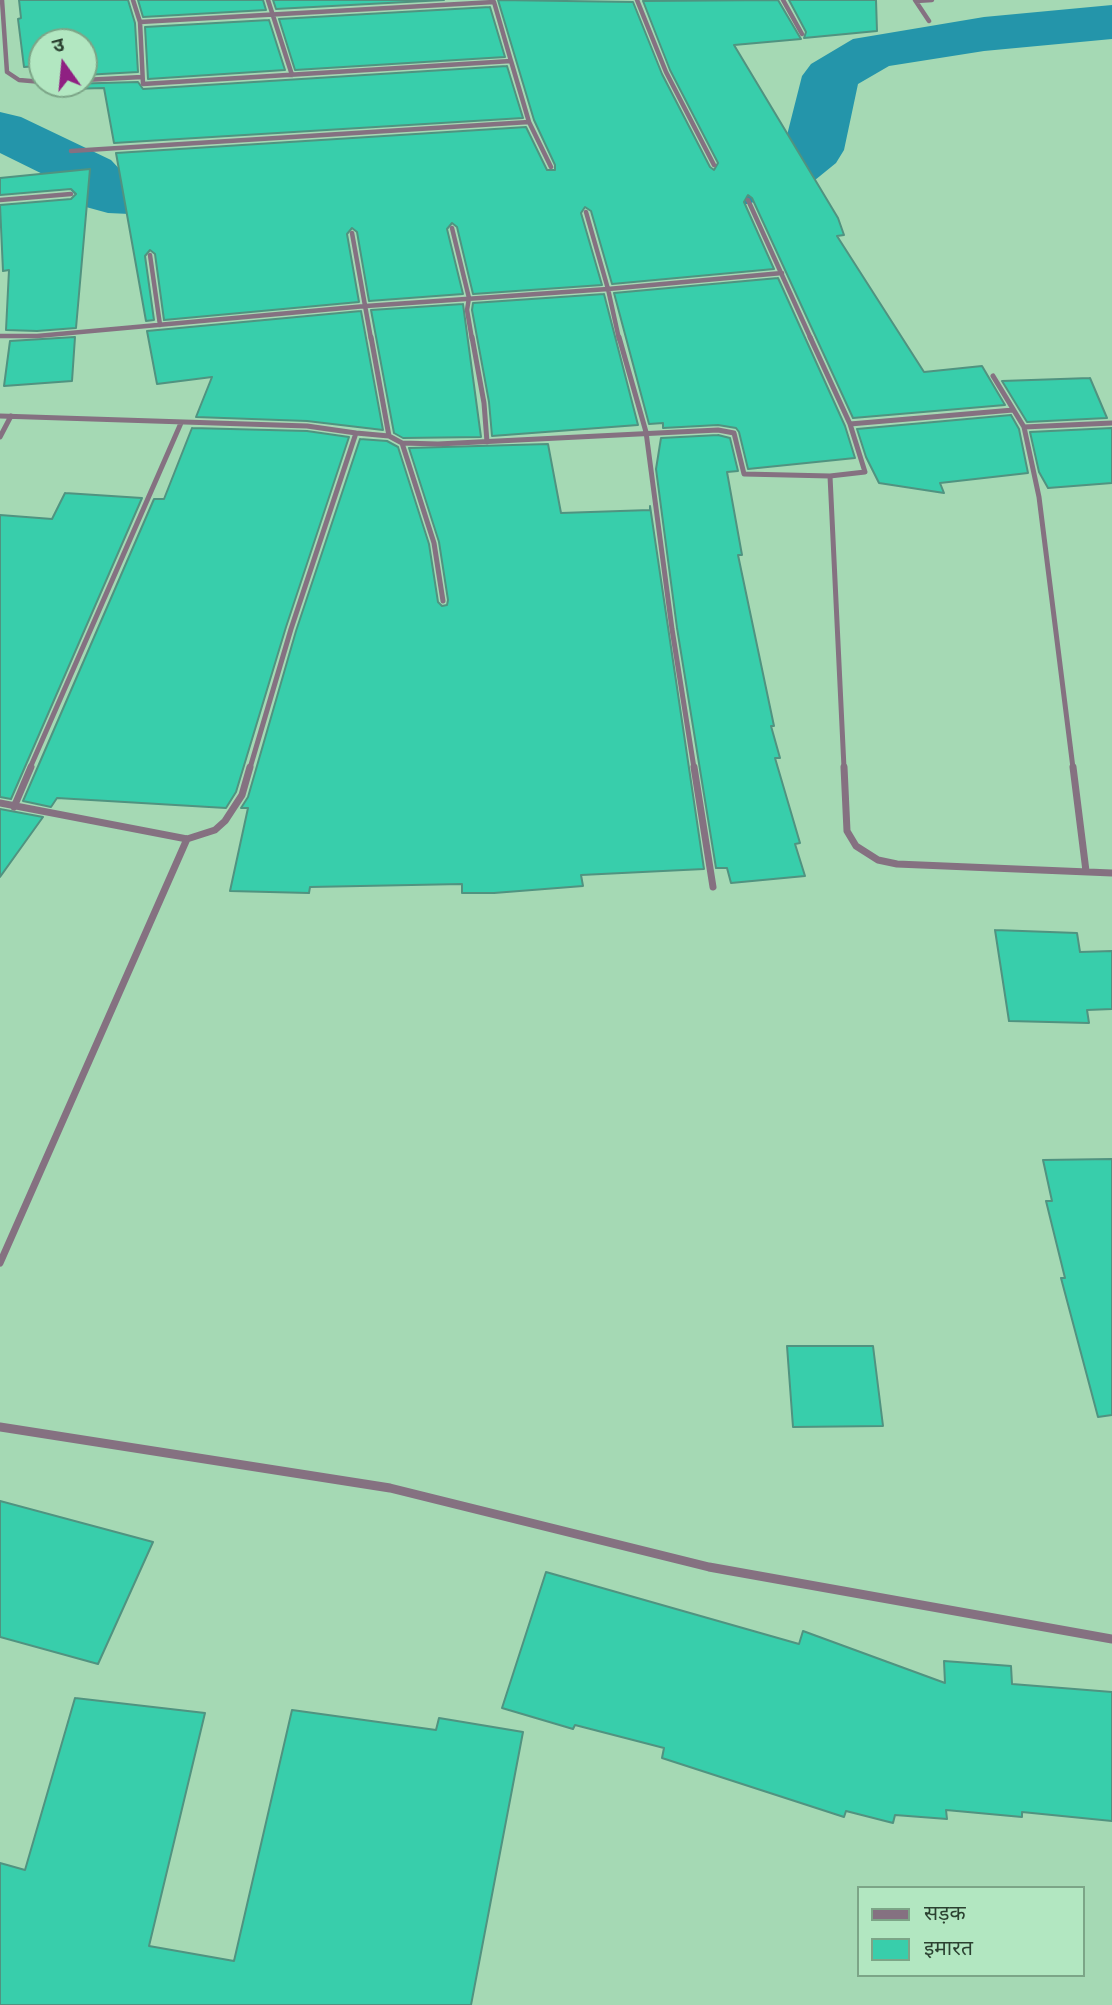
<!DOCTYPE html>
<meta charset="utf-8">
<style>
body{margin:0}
#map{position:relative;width:1112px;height:2005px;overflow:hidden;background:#a5d9b4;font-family:"Public Sans","Noto Sans Devanagari",sans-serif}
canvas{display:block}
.legend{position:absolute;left:857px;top:1886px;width:228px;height:91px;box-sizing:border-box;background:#b2e7c1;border:2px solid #7ca587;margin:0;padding:9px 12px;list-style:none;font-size:21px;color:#2b4131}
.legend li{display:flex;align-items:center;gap:14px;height:35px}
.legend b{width:35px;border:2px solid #7ca587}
.north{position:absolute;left:28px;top:28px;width:70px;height:70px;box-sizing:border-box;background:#b2e7c1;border:2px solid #7ca587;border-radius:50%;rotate:345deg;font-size:19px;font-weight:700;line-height:28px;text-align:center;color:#2b4131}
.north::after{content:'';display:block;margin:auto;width:24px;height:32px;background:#8f2082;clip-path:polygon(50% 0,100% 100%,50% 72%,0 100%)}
</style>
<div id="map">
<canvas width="1112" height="2005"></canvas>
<ul class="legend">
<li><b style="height:9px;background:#857181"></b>सड़क</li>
<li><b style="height:19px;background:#38ceab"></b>इमारत</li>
</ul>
<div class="north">उ</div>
</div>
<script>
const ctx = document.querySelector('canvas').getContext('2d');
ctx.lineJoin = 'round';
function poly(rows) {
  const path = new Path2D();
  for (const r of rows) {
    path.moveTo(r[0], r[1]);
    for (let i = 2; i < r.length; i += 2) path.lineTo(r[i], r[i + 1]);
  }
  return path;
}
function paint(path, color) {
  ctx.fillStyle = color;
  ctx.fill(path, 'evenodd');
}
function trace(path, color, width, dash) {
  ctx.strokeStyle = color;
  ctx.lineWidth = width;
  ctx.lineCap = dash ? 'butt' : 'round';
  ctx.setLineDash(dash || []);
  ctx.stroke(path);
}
const river = poly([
 [1112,5,1112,39,984,51,889,66,858,84,844,150,836,163,804,189,743,205,676,213,654,207,645,194,654,181,760,163,785,143,802,76,811,64,853,39,984,17,1112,5],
 [0,112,21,117,111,160,126,176,258,182,280,188,290,201,280,214,258,220,108,213,86,207,67,186,0,153,0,112]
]);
const building = poly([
 [19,0,128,0,135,23,138,72,84,75,84,42,42,42,42,77,39,77,39,66,24,67,18,19,21,18,19,0],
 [138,0,263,0,266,10,143,17,138,0],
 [273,0,444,0,276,9,273,0],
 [498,0,633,2,662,74,710,167,714,170,718,163,670,70,643,1,778,0,801,39,734,45,838,218,844,235,837,236,924,372,982,366,1005,405,853,418,752,198,748,195,744,202,774,269,612,284,591,211,585,207,581,213,602,285,473,294,457,227,452,223,447,229,463,294,369,301,357,232,352,228,347,234,359,302,164,320,155,254,150,250,145,256,154,320,146,321,116,153,526,127,547,170,555,170,555,165,534,120,498,0],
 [789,0,876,0,877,31,804,38,806,32,789,0],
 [490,7,505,57,295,70,279,19,490,7],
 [269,20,285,70,148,79,145,27,269,20],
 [507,66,523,118,114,143,104,88,67,89,66,84,138,82,143,89,507,66],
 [90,169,76,328,37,331,6,330,9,270,3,271,0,205,71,199,76,194,71,189,0,195,0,178,90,169],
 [778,278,845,426,855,458,748,469,739,432,736,428,718,425,663,428,663,423,649,424,614,293,778,278],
 [604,294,638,425,492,436,489,402,472,310,473,303,604,294],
 [463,304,481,437,403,438,394,433,371,310,463,304],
 [361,311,383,430,307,421,196,417,212,377,157,384,147,331,361,311],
 [75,337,72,381,4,386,10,341,75,337],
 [1090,378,1107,418,1027,422,1002,381,1090,378],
 [1011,415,1019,429,1028,473,940,483,944,493,879,483,866,457,857,429,1011,415],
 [192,428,307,431,349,437,286,627,236,792,226,808,57,798,51,807,23,801,154,499,164,499,192,428],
 [1112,428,1112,483,1048,488,1039,472,1030,432,1112,428],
 [718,435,730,438,738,471,727,472,742,555,738,555,774,726,771,726,780,758,775,758,800,843,795,844,805,876,731,883,727,868,716,868,677,628,656,469,661,438,718,435],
 [360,439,387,441,398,447,429,544,438,602,442,606,447,605,448,600,439,542,409,448,548,444,561,513,650,510,650,506,704,869,581,875,583,886,494,893,462,893,462,884,310,887,309,893,230,891,248,808,241,808,248,797,296,631,360,439],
 [65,493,142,498,11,799,0,797,0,515,52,519,65,493],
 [0,809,43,817,0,877,0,809],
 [995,930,1077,933,1080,952,1112,951,1112,1009,1087,1010,1089,1023,1009,1021,995,930],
 [1112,1159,1112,1415,1098,1417,1061,1278,1065,1278,1046,1201,1052,1201,1043,1160,1112,1159],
 [787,1346,873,1346,883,1426,793,1427,787,1346],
 [0,1501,153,1542,98,1664,0,1637,0,1501],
 [546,1572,799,1644,803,1631,945,1683,944,1661,1011,1666,1012,1684,1112,1692,1112,1821,1022,1812,1022,1817,946,1810,947,1819,895,1815,893,1823,846,1811,844,1817,662,1758,664,1748,575,1725,573,1729,502,1708,546,1572],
 [75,1698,205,1713,149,1946,234,1961,292,1710,436,1730,439,1718,523,1732,471,2005,0,2005,0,1863,25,1870,75,1698]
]);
const minorFar3 = poly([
 [2,0,7,72,19,80,42,82],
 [268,0,292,75],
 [637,0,666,72,714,165],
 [783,0,802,34],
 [915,0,929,21],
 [916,1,932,0],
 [140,22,494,2,511,61],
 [84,80,142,77],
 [529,122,551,167],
 [71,151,529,122,511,61,143,84,140,22,133,0],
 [0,200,71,194],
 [748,200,811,339],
 [452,228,469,298,467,310,472,339],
 [352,233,371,339],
 [150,255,160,325],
 [0,336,37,336,366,306,608,289,586,212],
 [619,339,608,289,782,273]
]);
const minorFar2 = poly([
 [371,337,389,436],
 [472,337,484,403,487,442],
 [619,337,646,432,672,629,694,768],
 [993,376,1024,427,1039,497,1073,768],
 [0,416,307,426,356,433,291,629,250,768],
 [850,424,1013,410],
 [1024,427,1112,423],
 [356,433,389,436,402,443,438,444,718,430,734,433,744,474,830,476,865,472,850,424,810,337],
 [0,437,11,416],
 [402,443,434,543,443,601],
 [830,476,844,768],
 [30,768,181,423]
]);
const minorFar1 = poly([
 [694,767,713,887],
 [844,767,847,831,856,846,878,860,897,864,1112,873],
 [1073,767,1086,871],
 [0,803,187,839,215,830,225,821,242,795,250,767],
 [14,807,31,767],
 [0,1263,187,839]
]);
const minor = poly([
 [0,1427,390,1488,709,1567,1112,1639]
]);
paint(river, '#2495aa');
paint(building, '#38ceab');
trace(building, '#509380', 2);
trace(minorFar3, '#857181', 4.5);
trace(minorFar2, '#857181', 5);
trace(minorFar1, '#857181', 7);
trace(minor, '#857181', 9);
</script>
